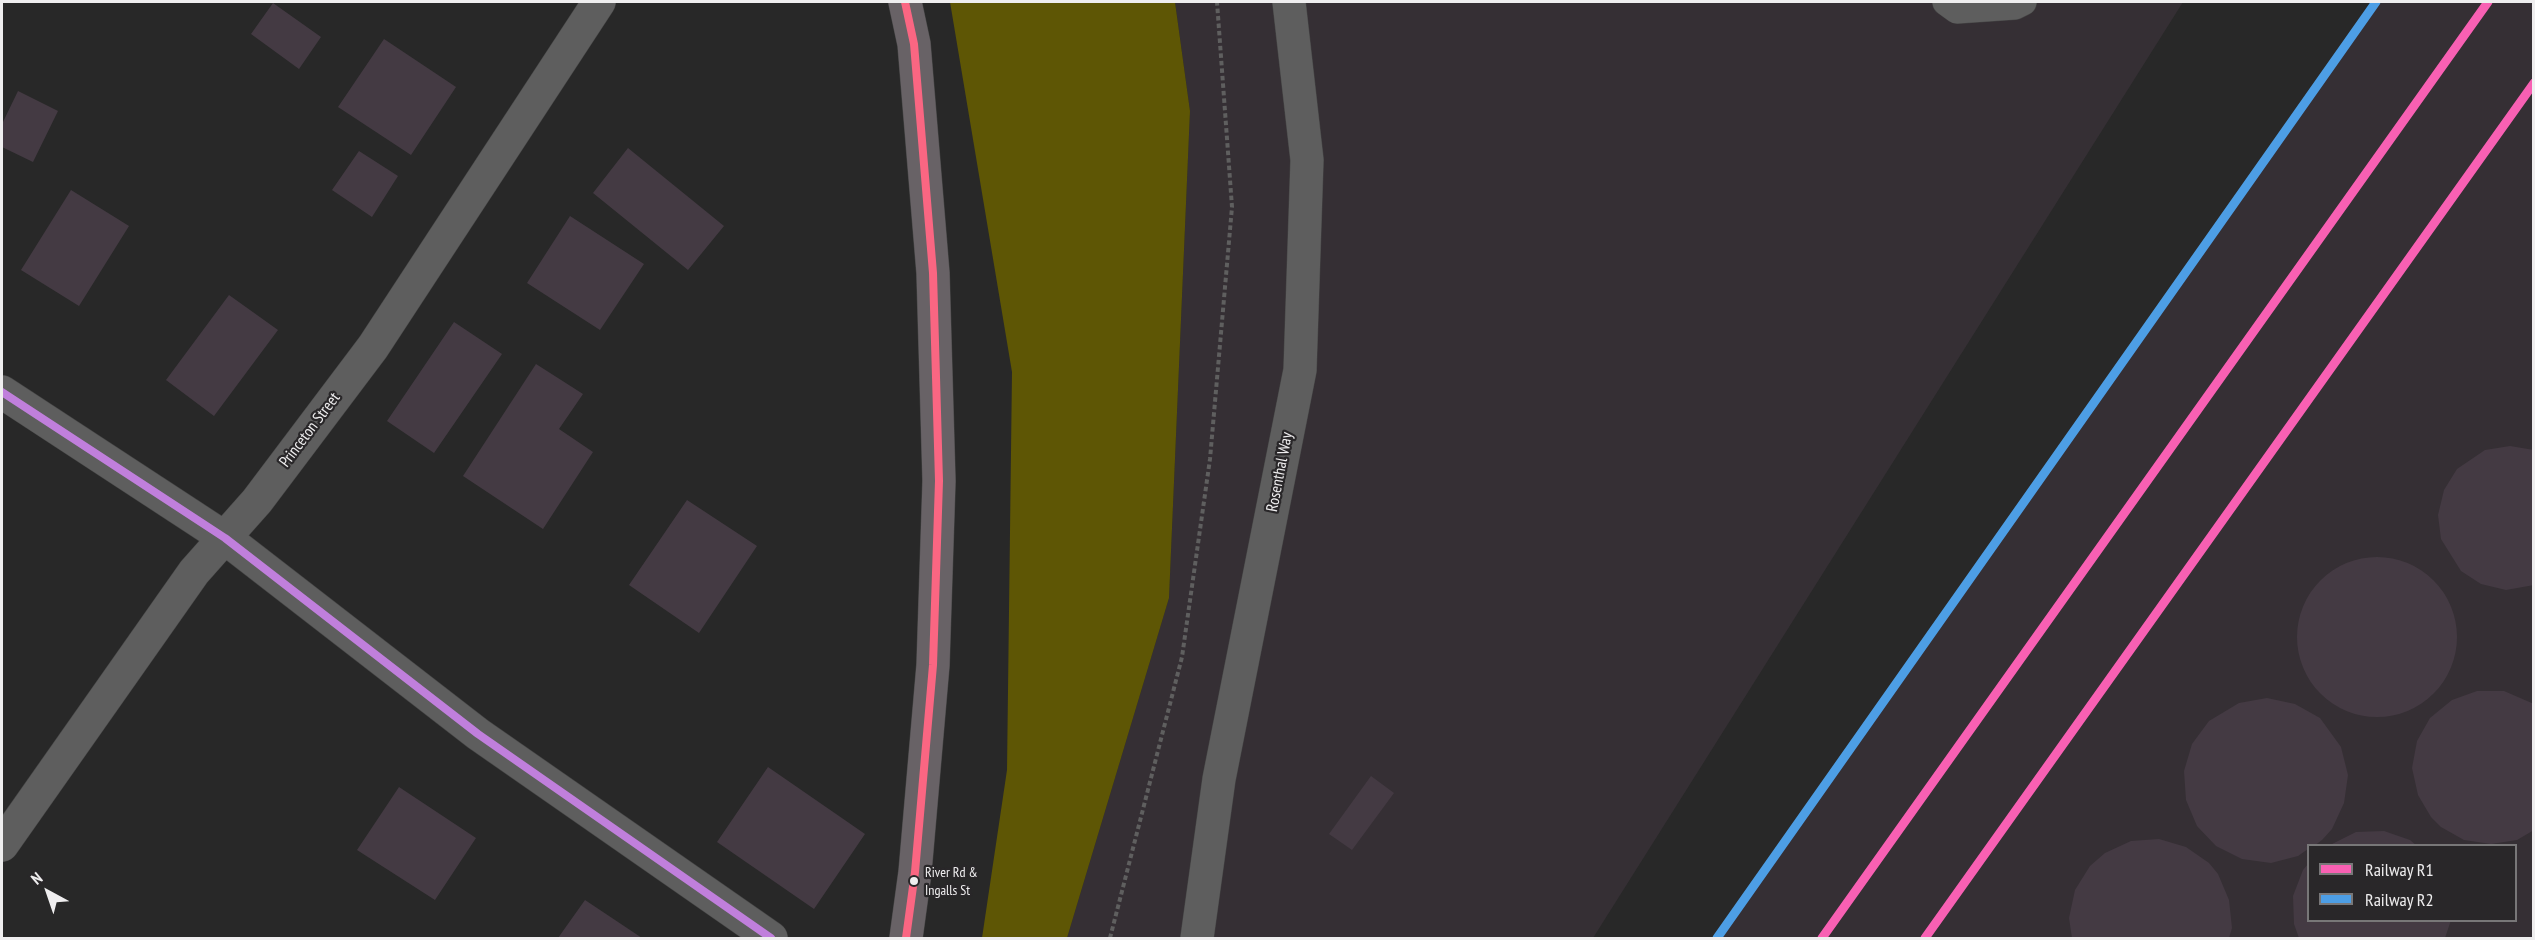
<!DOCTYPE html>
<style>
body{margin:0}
#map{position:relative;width:2535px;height:940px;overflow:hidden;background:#282828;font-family:"PT Sans Narrow",sans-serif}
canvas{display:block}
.frame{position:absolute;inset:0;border:3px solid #efeeef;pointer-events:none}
.legend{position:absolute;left:2307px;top:844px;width:210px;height:78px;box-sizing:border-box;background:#292729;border:2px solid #787778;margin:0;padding:8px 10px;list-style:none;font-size:18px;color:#efeeef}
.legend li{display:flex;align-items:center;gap:12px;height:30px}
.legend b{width:30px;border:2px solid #787778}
.north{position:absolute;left:18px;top:862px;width:60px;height:60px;-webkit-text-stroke:4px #292729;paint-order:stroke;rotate:320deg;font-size:16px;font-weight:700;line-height:24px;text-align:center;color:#efeeef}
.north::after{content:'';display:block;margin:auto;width:21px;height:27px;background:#efeeef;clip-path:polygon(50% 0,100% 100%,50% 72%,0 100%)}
</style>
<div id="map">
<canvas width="2535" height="940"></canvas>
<div class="frame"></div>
<ul class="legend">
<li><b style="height:8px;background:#f860b3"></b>Railway R1</li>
<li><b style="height:8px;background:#4d9ee5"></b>Railway R2</li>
</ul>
<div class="north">N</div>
</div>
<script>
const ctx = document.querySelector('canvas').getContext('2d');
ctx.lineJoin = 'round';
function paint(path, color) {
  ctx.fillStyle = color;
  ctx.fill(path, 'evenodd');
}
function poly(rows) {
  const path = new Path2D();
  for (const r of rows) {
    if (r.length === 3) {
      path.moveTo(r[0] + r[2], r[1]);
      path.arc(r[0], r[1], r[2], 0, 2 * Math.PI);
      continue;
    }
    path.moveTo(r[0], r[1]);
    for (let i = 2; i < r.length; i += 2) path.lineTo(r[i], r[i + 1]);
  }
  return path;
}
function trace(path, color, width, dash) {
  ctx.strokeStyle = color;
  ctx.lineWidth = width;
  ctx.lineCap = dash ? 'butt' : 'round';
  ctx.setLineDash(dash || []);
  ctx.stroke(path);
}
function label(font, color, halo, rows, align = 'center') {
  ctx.font = font + ' "PT Sans Narrow",sans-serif';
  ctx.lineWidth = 4.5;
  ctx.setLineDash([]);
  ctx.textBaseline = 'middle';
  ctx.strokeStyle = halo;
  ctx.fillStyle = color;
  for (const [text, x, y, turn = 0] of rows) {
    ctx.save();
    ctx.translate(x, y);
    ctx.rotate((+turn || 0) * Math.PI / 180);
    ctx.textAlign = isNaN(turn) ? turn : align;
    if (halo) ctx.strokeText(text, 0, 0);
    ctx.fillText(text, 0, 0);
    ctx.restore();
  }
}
const built = poly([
 [1175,2,2183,2,1593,938,1067,938,1169,598,1190,111],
 [2376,2,2533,2,2533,938,1717,938],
 [2308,846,2516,846,2516,920,2308,920]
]);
const forest = poly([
 [950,2,1175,2,1190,111,1169,598,1067,938,982,938,1007,770,1012,372]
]);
const building = poly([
 [273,3,321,37,299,69,251,34],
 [384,39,456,87,411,155,338,107],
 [18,91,58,111,33,162,2,147,2,124],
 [628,148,724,226,688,270,593,193],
 [359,151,398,176,372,217,332,190],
 [71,190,129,226,79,306,21,270],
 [570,216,644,264,600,330,527,283],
 [229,295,278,330,214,416,166,380],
 [454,322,502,354,434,453,387,421],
 [536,364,583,394,559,429,593,452,543,529,463,476],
 [2510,446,2534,450,2534,585,2506,590,2481,584,2461,571,2441,539,2438,515,2444,490,2457,469,2485,450],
 [687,500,757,546,699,633,629,585],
 [2377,637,80],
 [2477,691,2504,691,2534,704,2534,830,2517,840,2491,844,2464,840,2441,827,2431,817,2418,795,2412,768,2417,741,2430,718,2452,700],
 [2267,698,2295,704,2320,718,2341,747,2348,775,2344,803,2332,829,2322,840,2314,846,2308,846,2308,849,2298,856,2271,863,2242,859,2216,846,2197,826,2186,800,2184,771,2192,744,2209,721,2239,703],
 [768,767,865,834,814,909,717,842],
 [1371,776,1394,793,1352,850,1329,834],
 [399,787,476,838,435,900,357,850],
 [2384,831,2410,840,2417,846,2328,846,2356,832],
 [2159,839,2186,847,2209,863,2218,874,2229,900,2232,928,2229,938,2072,938,2069,918,2075,890,2090,866,2105,853,2131,841],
 [2308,864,2308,920,2451,920,2445,938,2299,938,2294,924,2293,896,2303,870],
 [585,900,642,938,558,938]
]);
const path = poly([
 [1110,938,1182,657,1210,459,1232,207,1217,2]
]);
const lane = poly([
 [1946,2,1957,10,2015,6,2023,2]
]);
const street = poly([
 [2,392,225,538,478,734,771,938],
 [2,845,194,572,257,501,373,347,599,2],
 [1197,938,1219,779,1300,370,1307,160,1289,2]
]);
const primary = poly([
 [905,2,914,44,933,273,939,481,933,665,915,872,906,938]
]);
const bus1 = poly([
 [905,2,914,44,933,273,939,481,933,665,915,872,906,938]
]);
const bus2 = poly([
 [2,392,225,538,478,734,771,938]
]);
const rail1 = poly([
 [1822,938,2488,2],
 [1925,938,2534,83]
]);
const rail2 = poly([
 [1717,938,2376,2]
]);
const markers = [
 [914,881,5,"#efeeef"]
];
const busNames = [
 ["River Rd &",925,873],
 ["Ingalls St",925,891]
];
const streetNames = [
 ["Princeton Street",310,430,-53],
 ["Rosenthal Way",1280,472,-79]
];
paint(built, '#352f34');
paint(forest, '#5e5605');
paint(building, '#443a43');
trace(lane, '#454545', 28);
trace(street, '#454545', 34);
trace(primary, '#454545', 34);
trace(path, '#5f5f5f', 4, [4.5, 3]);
trace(lane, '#5e5e5e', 27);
trace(street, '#5e5e5e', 33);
trace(primary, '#686266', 33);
trace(bus1, '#fa6682', 8);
trace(bus2, '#c07fdc', 8);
trace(rail1, '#f860b3', 9);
trace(rail2, '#4d9ee5', 9);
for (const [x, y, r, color] of markers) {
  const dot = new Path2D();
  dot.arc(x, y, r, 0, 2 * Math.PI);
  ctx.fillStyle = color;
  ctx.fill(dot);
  trace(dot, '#292729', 2);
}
label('14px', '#efeeef', '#292729', busNames, 'left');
label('16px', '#efeeef', '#292729', streetNames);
</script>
